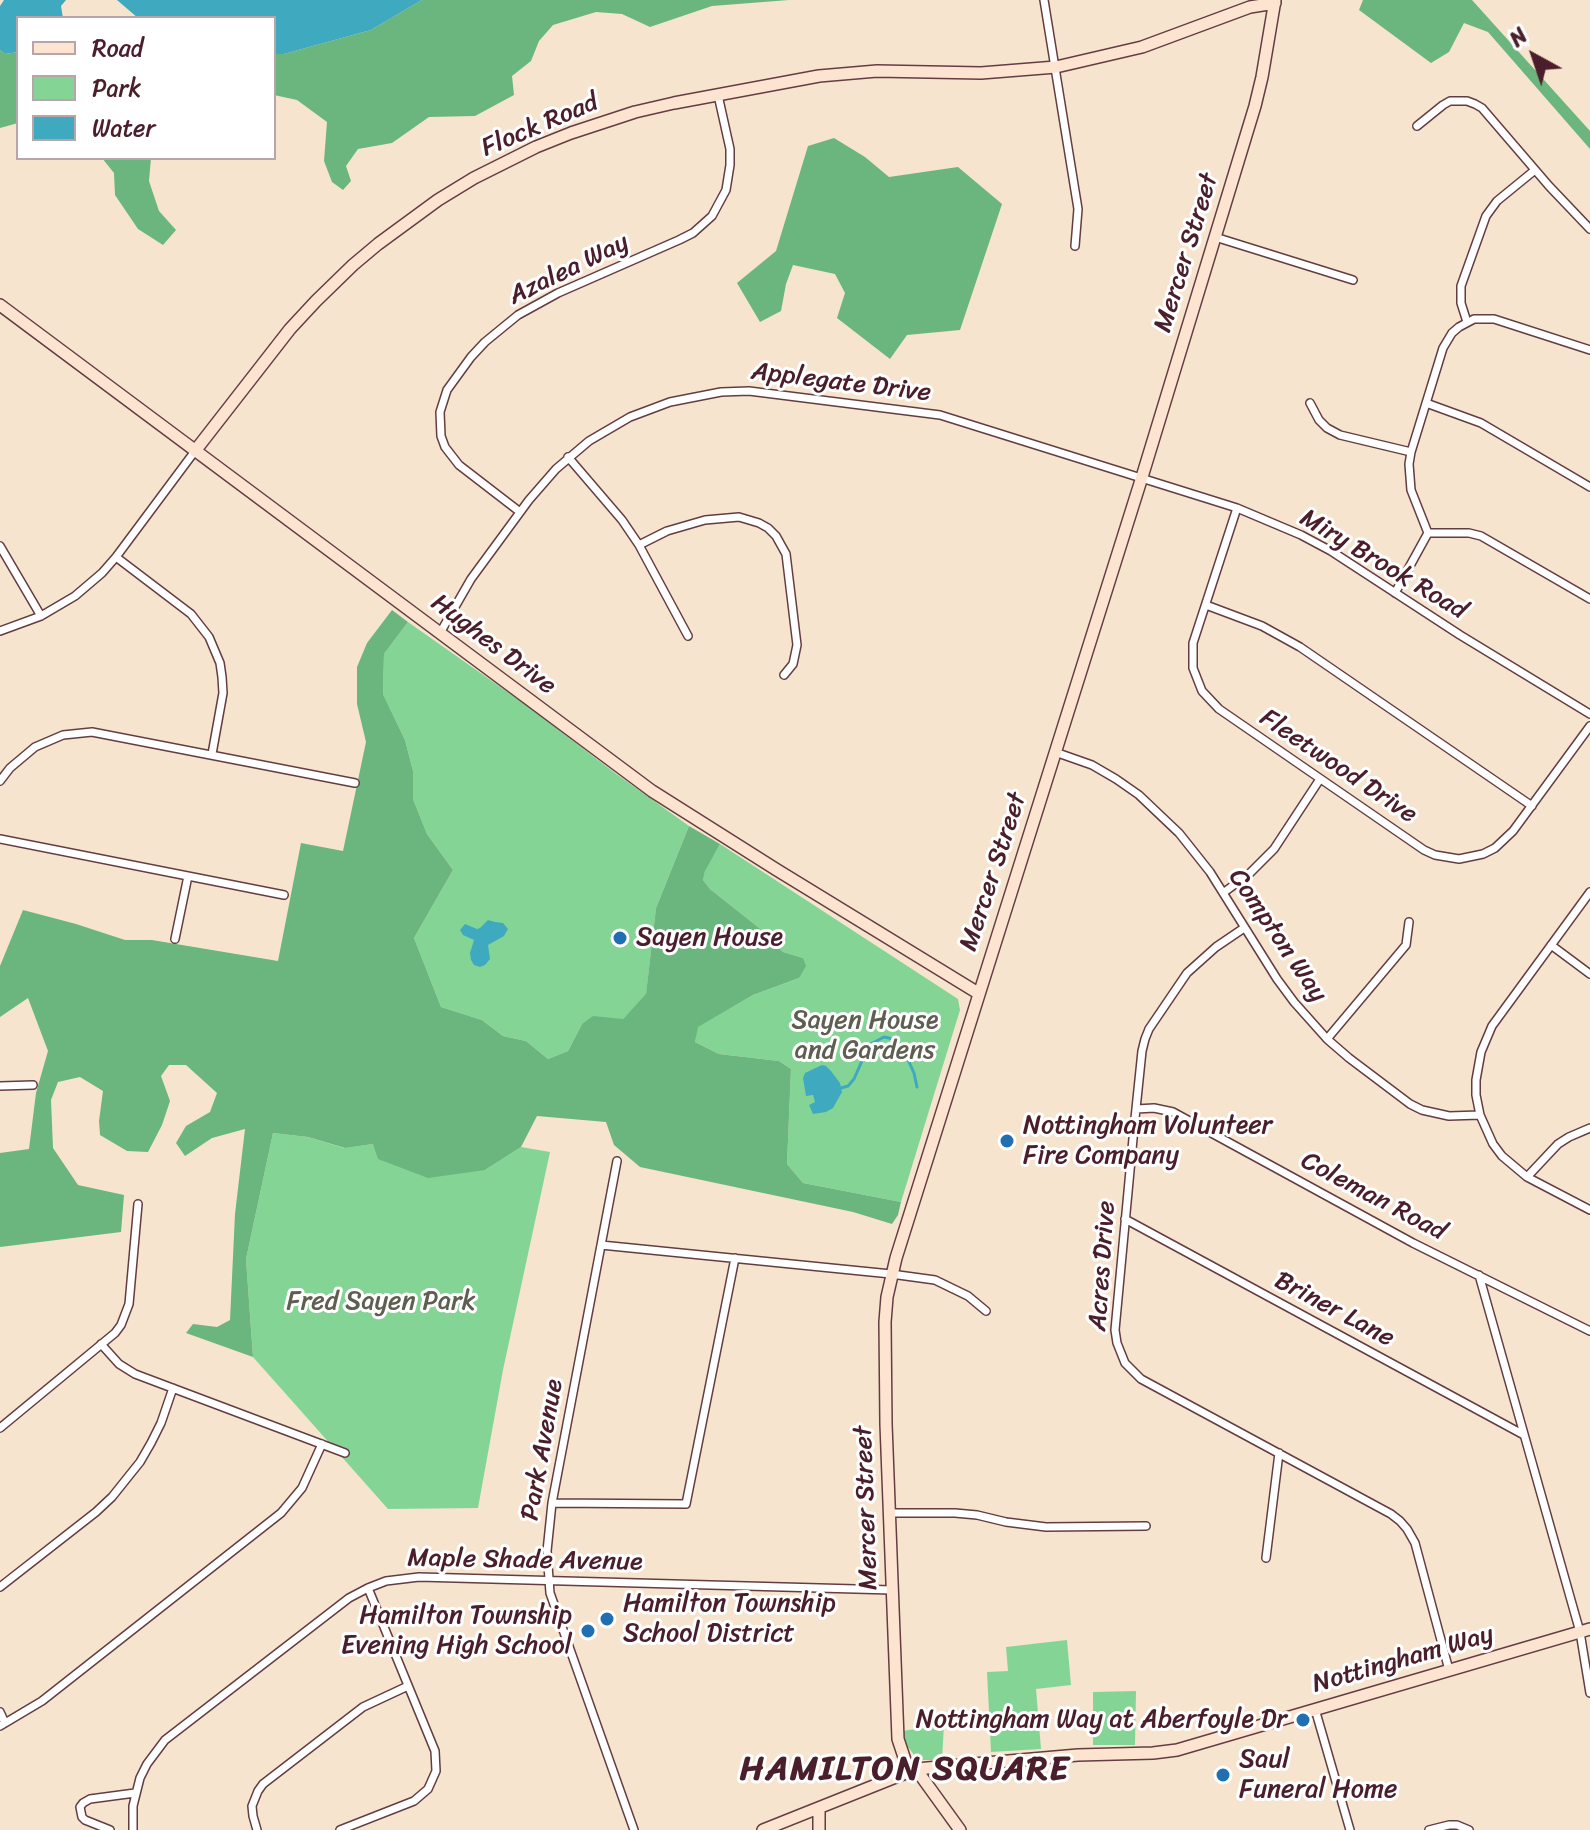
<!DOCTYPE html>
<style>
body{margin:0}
#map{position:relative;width:1590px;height:1830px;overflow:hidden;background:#f6e4ce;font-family:Sriracha,sans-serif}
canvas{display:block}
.legend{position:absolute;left:16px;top:16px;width:260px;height:144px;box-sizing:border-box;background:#fff;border:2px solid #b7a5aa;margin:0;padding:10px 14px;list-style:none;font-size:24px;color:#4a1f2b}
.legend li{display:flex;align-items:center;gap:16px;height:40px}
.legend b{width:40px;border:2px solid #b7a5aa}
.north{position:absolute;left:1494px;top:16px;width:80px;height:80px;-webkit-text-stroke:6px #fff;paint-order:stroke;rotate:320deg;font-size:22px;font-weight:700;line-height:32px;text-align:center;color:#4a1f2b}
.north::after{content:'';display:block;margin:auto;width:28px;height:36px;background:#4a1f2b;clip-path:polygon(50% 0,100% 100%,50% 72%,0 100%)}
</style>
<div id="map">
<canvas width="1590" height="1830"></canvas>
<ul class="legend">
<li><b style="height:10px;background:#fde4d1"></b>Road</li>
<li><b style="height:22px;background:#84d595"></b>Park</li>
<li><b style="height:22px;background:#3fa9bf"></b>Water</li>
</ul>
<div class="north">N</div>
</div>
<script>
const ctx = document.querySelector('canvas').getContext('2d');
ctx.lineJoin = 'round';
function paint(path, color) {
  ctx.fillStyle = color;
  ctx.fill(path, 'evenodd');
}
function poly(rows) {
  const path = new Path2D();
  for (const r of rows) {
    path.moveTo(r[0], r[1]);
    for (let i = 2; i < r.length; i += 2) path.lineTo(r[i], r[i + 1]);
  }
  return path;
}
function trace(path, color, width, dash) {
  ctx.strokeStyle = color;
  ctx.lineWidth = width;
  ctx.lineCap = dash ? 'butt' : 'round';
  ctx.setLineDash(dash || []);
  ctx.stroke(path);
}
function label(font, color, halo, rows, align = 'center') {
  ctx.font = font + ' Sriracha,sans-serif';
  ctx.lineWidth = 6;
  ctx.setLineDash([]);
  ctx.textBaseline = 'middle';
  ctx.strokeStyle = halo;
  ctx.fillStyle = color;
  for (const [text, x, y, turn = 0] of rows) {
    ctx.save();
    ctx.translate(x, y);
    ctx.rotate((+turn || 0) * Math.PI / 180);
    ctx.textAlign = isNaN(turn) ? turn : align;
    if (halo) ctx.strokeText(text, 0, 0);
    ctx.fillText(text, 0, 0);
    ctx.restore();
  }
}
const green = poly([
 [408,622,526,705,615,773,689,826,656,908,646,995,623,1019,582,1024,568,1051,548,1059,526,1041,503,1036,482,1020,441,1007,414,938,453,870,427,834,413,799,413,771,405,740,383,694,384,654],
 [720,844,958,999,960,1010,901,1202,803,1183,787,1164,791,1069,779,1061,719,1054,695,1042,697,1027,753,995,799,978,803,958,783,952,763,931,710,889,703,880,705,870],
 [273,1133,308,1137,344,1148,373,1144,485,1170,521,1147,550,1152,503,1370,478,1508,388,1509,253,1357,246,1259],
 [1067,1640,1071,1685,1036,1689,1041,1749,991,1752,987,1672,1008,1671,1006,1647],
 [1136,1691,1135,1745,1093,1745,1093,1692],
 [944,1725,942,1760,918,1760,908,1747,902,1731]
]);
const forest = poly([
 [422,0,789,0,712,6,650,27,622,14,596,12,553,25,539,41,531,61,512,76,514,95,475,116,429,117,392,143,358,149,346,166,351,181,343,190,332,182,324,161,327,122,297,100,274,95,274,54,284,54,371,30],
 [1363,0,1472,0,1590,131,1590,149,1488,32,1464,23,1449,52,1431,63,1359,10],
 [0,50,5,54,18,52,18,123,0,128],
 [834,138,865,157,889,177,958,167,1002,204,960,330,907,335,890,359,837,318,845,293,835,274,793,265,786,284,781,311,760,322,737,283,776,251,808,146],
 [102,158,151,158,149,181,159,211,176,230,163,245,138,229,115,195,114,173],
 [392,610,408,622,384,654,383,694,405,740,413,771,413,799,427,834,453,870,414,938,441,1007,482,1020,503,1036,526,1041,548,1059,568,1051,582,1024,593,1016,623,1019,646,994,656,908,689,826,720,844,705,871,703,880,710,889,763,931,783,952,803,958,806,966,799,978,753,995,698,1027,695,1042,719,1054,779,1061,791,1069,787,1164,803,1183,901,1202,898,1215,892,1224,853,1212,640,1167,614,1145,606,1122,537,1116,521,1147,485,1170,428,1178,378,1159,373,1144,345,1148,308,1137,273,1133,246,1259,253,1357,186,1333,193,1324,217,1327,230,1320,235,1214,245,1129,212,1138,185,1156,176,1143,186,1126,210,1112,217,1093,186,1065,169,1065,161,1076,170,1101,162,1125,148,1152,127,1151,100,1135,99,1121,103,1091,80,1077,58,1082,51,1100,53,1148,78,1185,124,1195,121,1232,0,1247,0,1153,29,1149,36,1093,48,1051,28,998,0,1017,0,966,23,910,76,924,125,940,152,940,278,961,301,843,343,851,366,742,357,704,357,667,367,643]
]);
const water = poly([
 [4,0,66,0,61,6,63,18,18,18,18,52,5,54,0,50,0,6],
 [117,0,422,0,371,30,284,54,274,54,274,18,138,18],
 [488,920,495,922,503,923,508,929,504,936,488,945,490,959,485,965,480,967,474,965,471,960,470,953,474,940,463,935,460,930,465,924,477,929,480,928],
 [822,1065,826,1066,831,1071,840,1083,842,1092,833,1108,826,1112,813,1114,809,1105,815,1102,813,1095,806,1096,803,1078,805,1073]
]);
const stream = poly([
 [841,1088,848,1086,854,1079,869,1045,884,1037,893,1039,904,1051,914,1073,917,1087]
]);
const street = poly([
 [1044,0,1078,209,1075,246],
 [1417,126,1443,105,1450,101,1467,101,1475,104,1482,108,1549,186,1590,229],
 [1215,237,1353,280],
 [1467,322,1461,303,1461,286,1486,216,1497,201,1535,170],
 [1310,403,1319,420,1327,428,1340,435,1411,452],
 [1426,403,1481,423,1590,487],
 [568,457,622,520,639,545,688,636],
 [1237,508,1193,643,1193,668,1202,691,1219,709,1424,850,1435,855,1459,859,1483,854,1495,848,1513,831,1590,726],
 [520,512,459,465,445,447,441,436,440,412,447,390,471,357,485,342,518,315,558,293,679,240,693,233,712,216,726,190,730,165,730,149,718,95],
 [1428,533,1469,533,1481,536,1590,599],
 [639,545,667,531,705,520,739,517,759,523,768,528,776,536,786,554,797,645,793,664,784,675],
 [0,546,41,616],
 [116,557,191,614,209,637,220,663,222,677,223,693,212,754],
 [1395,593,1428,533,1411,490,1409,464,1411,452,1443,348,1452,333,1459,327,1474,319,1494,319,1590,350],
 [1206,605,1262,626,1300,647,1532,806],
 [0,631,41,616,75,596,102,573,116,557,195,451],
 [440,633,471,579,529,500,556,469,589,441,630,417,670,402,721,392,749,391,940,415,1237,508,1301,535,1331,551,1460,635,1590,714],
 [1055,752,1092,765,1116,779,1139,795,1179,833,1210,872,1277,979,1294,1002,1327,1039,1349,1058,1410,1104,1422,1110,1449,1116,1480,1115],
 [0,781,10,768,35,747,63,735,92,732,355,783],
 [0,839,284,895],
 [1590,892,1492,1026,1481,1052,1476,1080,1476,1095,1480,1115,1493,1144,1502,1156,1527,1177,1590,1210],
 [1223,893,1249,874,1274,849,1320,779],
 [1244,928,1216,947,1187,973,1149,1029,1145,1039,1142,1051,1134,1128,1115,1330,1117,1343,1125,1363,1141,1379,1391,1514,1400,1521,1407,1529,1415,1543,1449,1670],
 [175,939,188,876],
 [1551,945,1590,974],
 [1327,1039,1406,945,1409,922],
 [0,1086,33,1085],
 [1136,1109,1154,1108,1173,1112,1413,1243,1590,1331],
 [617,1161,552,1503,547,1551,550,1593,634,1830],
 [1527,1177,1558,1144,1569,1137,1590,1128],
 [1125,1219,1524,1435],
 [601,1245,891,1274,935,1280,968,1296,986,1311],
 [1479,1275,1580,1632,1590,1693],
 [101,1344,119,1364,135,1374,345,1453],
 [0,1428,115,1333,121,1325,129,1304,138,1204],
 [552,1503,686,1504,735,1258],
 [889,1513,955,1513,977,1515,1006,1522,1046,1527,1146,1526],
 [1266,1558,1279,1453],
 [0,1587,96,1512,112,1497,140,1462,151,1443,161,1423,173,1388],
 [1315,1709,1350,1830],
 [0,1712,5,1723],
 [0,1726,42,1701,281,1513,302,1488,322,1444],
 [110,1830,85,1820,82,1817,80,1807,83,1803,90,1799,135,1793],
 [133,1830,133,1806,140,1778,147,1764,165,1740,349,1598,368,1588,386,1581,419,1577,892,1590],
 [257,1830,253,1816,252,1806,258,1791,263,1784,363,1707,408,1686],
 [340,1830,414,1801,428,1789,436,1771,435,1751,368,1588],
 [1429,1830,1449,1825,1457,1825,1469,1830]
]);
const secondary = poly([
 [0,305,652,791,777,870,978,993],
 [195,451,290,329,316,301,353,265,378,244,438,200,474,178,536,147,571,133,635,112,674,103,819,76,877,71,981,73,1056,67,1142,47,1250,7,1275,3],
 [819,1808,819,1830],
 [763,1830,916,1769,1078,1755,1153,1753,1177,1750,1590,1629],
 [960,1830,916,1769,906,1763,898,1739,886,1424,885,1322,887,1297,896,1258,1142,477,1255,106,1262,77,1275,0]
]);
const markers = [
 [620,938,8,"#1f6fb2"],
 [1007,1141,8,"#1f6fb2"],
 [607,1619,8,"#1f6fb2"],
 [588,1631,8,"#1f6fb2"],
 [1303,1720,8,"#1f6fb2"],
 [1223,1775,8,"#1f6fb2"]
];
const streetNames = [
 ["Flock Road",540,126,-23],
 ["Mercer Street",1187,253,-73],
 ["Azalea Way",569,270,-26],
 ["Applegate Drive",841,383,7],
 ["Miry Brook Road",1383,565,31],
 ["Hughes Drive",493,645,37],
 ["Fleetwood Drive",1338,767,34],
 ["Mercer Street",994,872,-72],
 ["Compton Way",1277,936,56],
 ["Coleman Road",1373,1197,28],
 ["Acres Drive",1103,1266,-86],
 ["Briner Lane",1334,1310,28],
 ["Park Avenue",543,1450,-80],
 ["Mercer Street",867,1508,-92],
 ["Maple Shade Avenue",525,1561,1],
 ["Nottingham Way",1403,1660,-16]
];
const poiNames = [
 ["Sayen House",636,938],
 ["Nottingham Volunteer",1023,1126],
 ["Fire Company",1023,1156],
 ["Hamilton Township",623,1604],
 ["School District",623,1634],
 ["Hamilton Township",572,1616,"right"],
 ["Evening High School",572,1646,"right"],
 ["Nottingham Way at Aberfoyle Dr",1287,1720,"right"],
 ["Saul",1239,1760],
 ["Funeral Home",1239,1790]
];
const parkNames = [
 ["Sayen House",865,1021],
 ["and Gardens",865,1051],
 ["Fred Sayen Park",381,1302]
];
const districtNames = [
 ["HAMILTON SQUARE",905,1770]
];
paint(green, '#84d595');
paint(forest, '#6bb67e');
paint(water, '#3fa9bf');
trace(stream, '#3fa9bf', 3);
trace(street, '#643d43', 10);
trace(secondary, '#643d43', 14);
trace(street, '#fff', 7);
trace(secondary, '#fde4d1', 11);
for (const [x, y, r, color] of markers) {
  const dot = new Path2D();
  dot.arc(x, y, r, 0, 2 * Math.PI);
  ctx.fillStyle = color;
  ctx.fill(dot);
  trace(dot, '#fff', 3);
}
label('26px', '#4a1f2b', '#fff', streetNames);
label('26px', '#4a1f2b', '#fff', poiNames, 'left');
label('26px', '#5e5f50', '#fff', parkNames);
ctx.letterSpacing = '2px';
label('bold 34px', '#4a1f2b', '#fff', districtNames);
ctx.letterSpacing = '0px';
</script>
